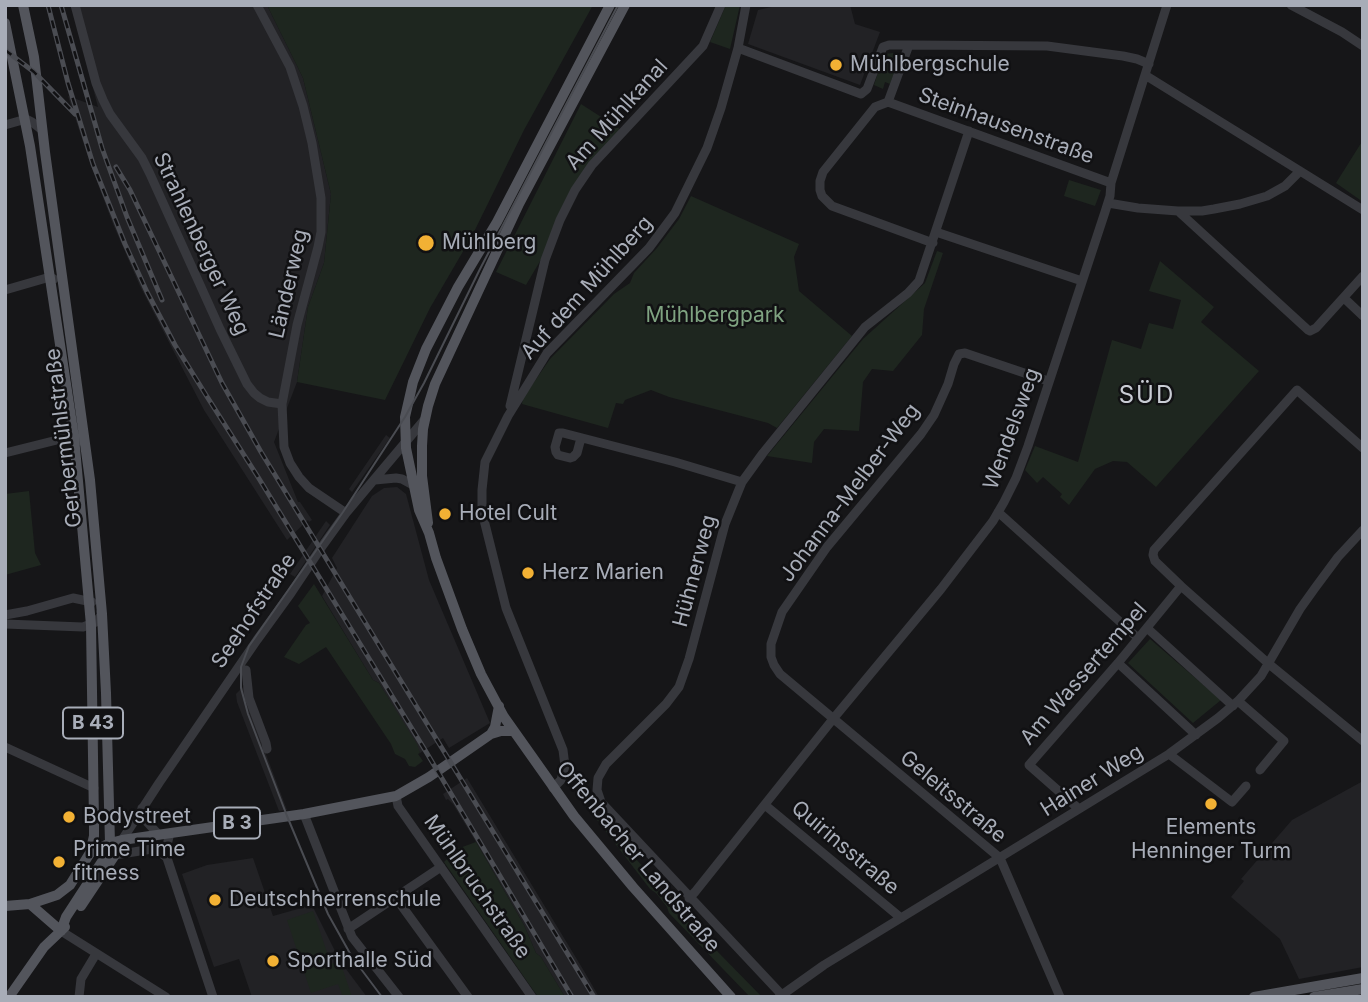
<!DOCTYPE html>
<meta charset="utf-8">
<style>
body{margin:0}
#map{position:relative;width:1368px;height:1002px;overflow:hidden;background:#161618;font-family:Inter,sans-serif}
canvas{display:block}
.frame{position:absolute;inset:0;border:7px solid #a8adb8;pointer-events:none}
</style>
<div id="map">
<canvas width="1368" height="1002"></canvas>
<div class="frame"></div>
</div>
<script>
const ctx = document.querySelector('canvas').getContext('2d');
ctx.lineJoin = 'round';
function paint(path, color) {
  ctx.fillStyle = color;
  ctx.fill(path, 'evenodd');
}
function poly(rows) {
  const path = new Path2D();
  for (const r of rows) {
    path.moveTo(r[0], r[1]);
    for (let i = 2; i < r.length; i += 2) path.lineTo(r[i], r[i + 1]);
  }
  return path;
}
function trace(path, color, width, dash) {
  ctx.strokeStyle = color;
  ctx.lineWidth = width;
  ctx.lineCap = dash ? 'butt' : 'round';
  ctx.setLineDash(dash || []);
  ctx.stroke(path);
}
function label(font, color, halo, rows, align = 'center') {
  ctx.font = font + ' Inter,sans-serif';
  ctx.lineWidth = 5;
  ctx.setLineDash([]);
  ctx.textBaseline = 'middle';
  ctx.strokeStyle = halo;
  ctx.fillStyle = color;
  for (const [text, x, y, turn = 0] of rows) {
    ctx.save();
    ctx.translate(x, y);
    ctx.rotate((+turn || 0) * Math.PI / 180);
    ctx.textAlign = isNaN(turn) ? turn : align;
    if (halo) ctx.strokeText(text, 0, 0);
    ctx.fillText(text, 0, 0);
    ctx.restore();
  }
}
const built = poly([
 [71,5,267,5,303,78,331,194,324,263,308,307,297,382,274,442,298,502,300,502,312,520,309,522,308,520,287,540,204,410,140,286,113,224,90,163,68,96,98,107],
 [780,5,850,5,855,24,880,32,860,85,748,44,758,10],
 [386,435,390,438,352,492,349,489],
 [397,487,406,494,429,580,490,723,449,748,443,738,420,753,379,683,373,680,322,596,337,568,332,558,372,496,384,488],
 [326,521,330,525,295,577,290,574],
 [244,686,247,704,287,810,279,811,237,702,236,694],
 [467,778,584,971,599,997,565,997,541,957,536,953,524,925,476,842,453,804,448,799,446,800,443,794],
 [1363,781,1363,967,1299,979,1280,939,1231,897,1244,881,1241,879,1292,820],
 [253,858,273,916,312,905,340,961,367,997,252,997,239,959,214,967,182,874,207,865]
]);
const green = poly([
 [267,5,593,5,524,130,472,236,430,308,385,400,297,382,308,307,324,263,331,194,303,78],
 [726,5,740,5,730,49,710,42],
 [893,53,901,56,890,84,885,82,883,89,874,85,884,54],
 [581,104,623,131,583,177,553,239,526,285,496,272],
 [1363,140,1363,202,1336,183],
 [1069,180,1101,190,1095,206,1064,196],
 [691,196,799,244,794,257,799,291,852,336,777,428,768,423,669,397,651,390,625,400,623,404,616,403,608,428,522,404,523,398,550,359,614,294,630,283,634,273,657,248,679,219],
 [937,251,943,253,924,309,922,335,893,371,872,369,863,382,859,431,824,429,814,442,812,463,767,456,863,339,925,283],
 [1160,261,1214,307,1201,322,1259,371,1156,487,1127,462,1113,461,1095,469,1069,505,1060,497,1062,494,1043,477,1037,483,1025,470,1035,446,1078,462,1112,340,1141,349,1149,323,1173,329,1181,300,1149,291],
 [29,491,35,553,41,565,5,575,5,494],
 [314,584,373,680,379,683,417,744,420,753,418,754,423,761,415,767,409,766,405,759,395,754,391,744,326,647,299,664,284,657,306,625,310,623,298,606],
 [1150,639,1221,700,1193,723,1128,663],
 [584,803,675,901,671,904,673,906,762,997,750,997,669,913,667,907,656,893,650,889],
 [476,842,524,925,536,953,541,957,565,997,538,997,444,862,457,849],
 [313,911,331,964,340,961,352,997,343,997,338,984,311,993,287,920]
]);
const minor = poly([
 [75,5,96,83,103,100,110,114,142,158,150,174,220,329,247,384,254,393,260,398,268,402,282,404],
 [257,5,290,67,303,106,312,143,321,198,321,232,318,247,297,325,282,404,284,447,290,463,299,477,309,488,346,513],
 [1291,5,1342,32,1363,46],
 [738,48,861,94,867,89,883,47,889,45,909,45],
 [1145,75,1363,210],
 [888,102,909,45,1047,46,1123,56,1137,59,1149,64],
 [888,102,875,107,823,172,820,181,820,190,822,196,832,206,933,243],
 [888,102,1111,183],
 [5,125,26,119,32,122,42,130],
 [1108,203,1138,208,1178,211,1202,211,1214,209,1240,204,1267,196,1285,186,1300,171],
 [1178,211,1308,330,1310,331,1316,328,1363,276],
 [936,232,1082,281],
 [5,290,43,279,50,277,54,279],
 [1344,298,1363,316],
 [1048,381,965,353,959,354,954,364,948,384,934,415,921,434,827,547,782,612,771,644,771,657,774,665,780,674,1000,858,1060,997],
 [510,406,545,260,560,220,575,190,592,165,703,46,721,5],
 [581,438,577,453,573,457,570,458,558,455,556,452,555,447,559,433,563,433,675,462,742,482],
 [1363,448,1297,390,1154,550,1153,555,1155,561,1181,586,1269,664,1363,741],
 [5,453,65,438,74,437,80,441],
 [375,480,396,478,402,479,413,485],
 [998,512,1138,638],
 [5,615,27,611,73,598,92,602],
 [5,624,83,627,96,622,102,614,101,612],
 [1147,628,1233,706],
 [1118,663,1196,735],
 [246,670,249,698,266,743,267,749],
 [1238,701,1284,741,1260,770],
 [5,747,94,788],
 [1169,754,1232,802,1246,786],
 [553,788,561,780,565,766,563,750,506,608,482,512,482,490,485,462,508,416,547,353,649,248,675,213,707,148,721,108,738,48,746,5],
 [396,796,398,806,532,997],
 [765,805,901,918],
 [142,808,147,822,159,835],
 [1079,809,1029,765,1118,663,1181,586],
 [304,814,352,937,399,997],
 [170,833,166,849,167,858,213,997],
 [122,840,159,783,257,640,291,593,323,545,346,513,425,419],
 [115,855,152,849,157,850,166,857],
 [396,898,468,997],
 [689,898,695,892,833,719,941,589,993,521,1004,502,1016,478,1028,446,1105,212,1110,196,1111,183,1167,5],
 [348,929,441,867],
 [61,931,166,997],
 [781,994,601,802,597,790,598,778,606,764,666,704,679,687,689,659,725,524,742,482,763,453,865,327,908,293,919,281,969,131],
 [79,997,81,979,96,954],
 [779,997,824,965,1169,754,1218,718,1238,701,1261,676,1300,609,1315,588,1338,557,1363,530]
]);
const major = poly([
 [23,5,34,57,45,152,90,480,102,614,106,693,110,843,105,857,66,917,61,931],
 [610,5,497,222,458,287,426,349,413,382,405,417,406,448,419,510,429,533,436,558,462,629,481,674,504,717,574,816,633,887,731,997],
 [5,23,30,146,74,437,91,625,94,822,94,836,90,853,70,885,57,895,30,904,5,906],
 [428,523,422,476,422,446,423,429,428,406,435,384,519,204,625,5],
 [491,734,495,727,499,706],
 [90,853,110,843,122,840,304,814,396,796,429,777,491,734,501,731,513,731],
 [30,904,61,931],
 [81,906,115,855,122,840],
 [9,997,44,947,65,927],
 [1254,997,1363,978],
 [1314,997,1363,989]
]);
const tram = poly([
 [382,997,352,957,328,914,287,816,248,714,241,688,241,667,249,646,343,512,405,417,424,383,480,269,618,5]
]);
const rail = poly([
 [48,5,68,83,93,164,125,244,147,292,175,345,206,395,258,477,425,750,572,997],
 [61,5,102,148,127,217,162,300],
 [5,50,34,72,75,114],
 [116,167,130,190,222,383,261,452,594,997]
]);
const markers = [
 [836,65,7,"#f2b134"],
 [426,243,9,"#f2b134"],
 [445,514,7,"#f2b134"],
 [528,573,7,"#f2b134"],
 [1211,804,7,"#f2b134"],
 [69,817,7,"#f2b134"],
 [59,862,7,"#f2b134"],
 [215,900,7,"#f2b134"],
 [273,961,7,"#f2b134"]
];
const shields = [
 [93,723,60],
 [237,823,46]
];
const shieldNames = [
 ["B 43",93,723],
 ["B 3",237,823]
];
const poiNames = [
 ["Mühlbergschule",850,65],
 ["Mühlberg",442,243],
 ["Hotel Cult",459,514],
 ["Herz Marien",542,573],
 ["Bodystreet",83,817],
 ["Elements",1211,828,"center"],
 ["Henninger Turm",1211,852,"center"],
 ["Prime Time",73,850],
 ["fitness",73,874],
 ["Deutschherrenschule",229,900],
 ["Sporthalle Süd",287,961]
];
const streetNames = [
 ["Am Mühlkanal",617,115,-48],
 ["Steinhausenstraße",1006,126,20],
 ["Strahlenberger Weg",201,244,65],
 ["Länderweg",289,284,-77],
 ["Auf dem Mühlberg",587,288,-48],
 ["Wendelsweg",1012,429,-70],
 ["Gerbermühlstraße",64,438,-97],
 ["Johanna-Melber-Weg",850,493,-53],
 ["Hühnerweg",695,571,-75],
 ["Seehofstraße",254,611,-56],
 ["Am Wassertempel",1084,674,-49],
 ["Hainer Weg",1092,781,-32],
 ["Geleitsstraße",953,797,40],
 ["Quirinsstraße",845,848,40],
 ["Offenbacher Landstraße",638,857,50],
 ["Mühlbruchstraße",477,887,55]
];
const parkNames = [
 ["Mühlbergpark",715,316]
];
const quarterNames = [
 ["SÜD",1147,396]
];
paint(built, '#222225');
paint(green, '#1e261f');
trace(minor, '#37383d', 9);
trace(major, '#53555c', 10);
trace(tram, '#4a4c52', 2);
trace(rail, '#4a4c52', 5);
trace(rail, '#111113', 2.5, [8]);
for (const [x, y, r, color] of markers) {
  const dot = new Path2D();
  dot.arc(x, y, r, 0, 2 * Math.PI);
  ctx.fillStyle = color;
  ctx.fill(dot);
  trace(dot, '#111113', 2.5);
}
for (const [x, y, w] of shields) {
  const box = new Path2D();
  box.roundRect(x - w / 2, y - 15.5, w, 31, 5);
  ctx.fillStyle = '#111113';
  ctx.fill(box);
  trace(box, '#a8adb8', 2);
}
label('bold 19px', '#a8adb8', null, shieldNames);
label('21px', '#a8adb8', '#111113', poiNames, 'left');
label('21px', '#a8adb8', '#111113', streetNames);
label('21px', '#7fa381', '#111113', parkNames);
ctx.letterSpacing = '2px';
label('24px', '#c9ccd4', '#111113', quarterNames);
ctx.letterSpacing = '0px';
</script>
